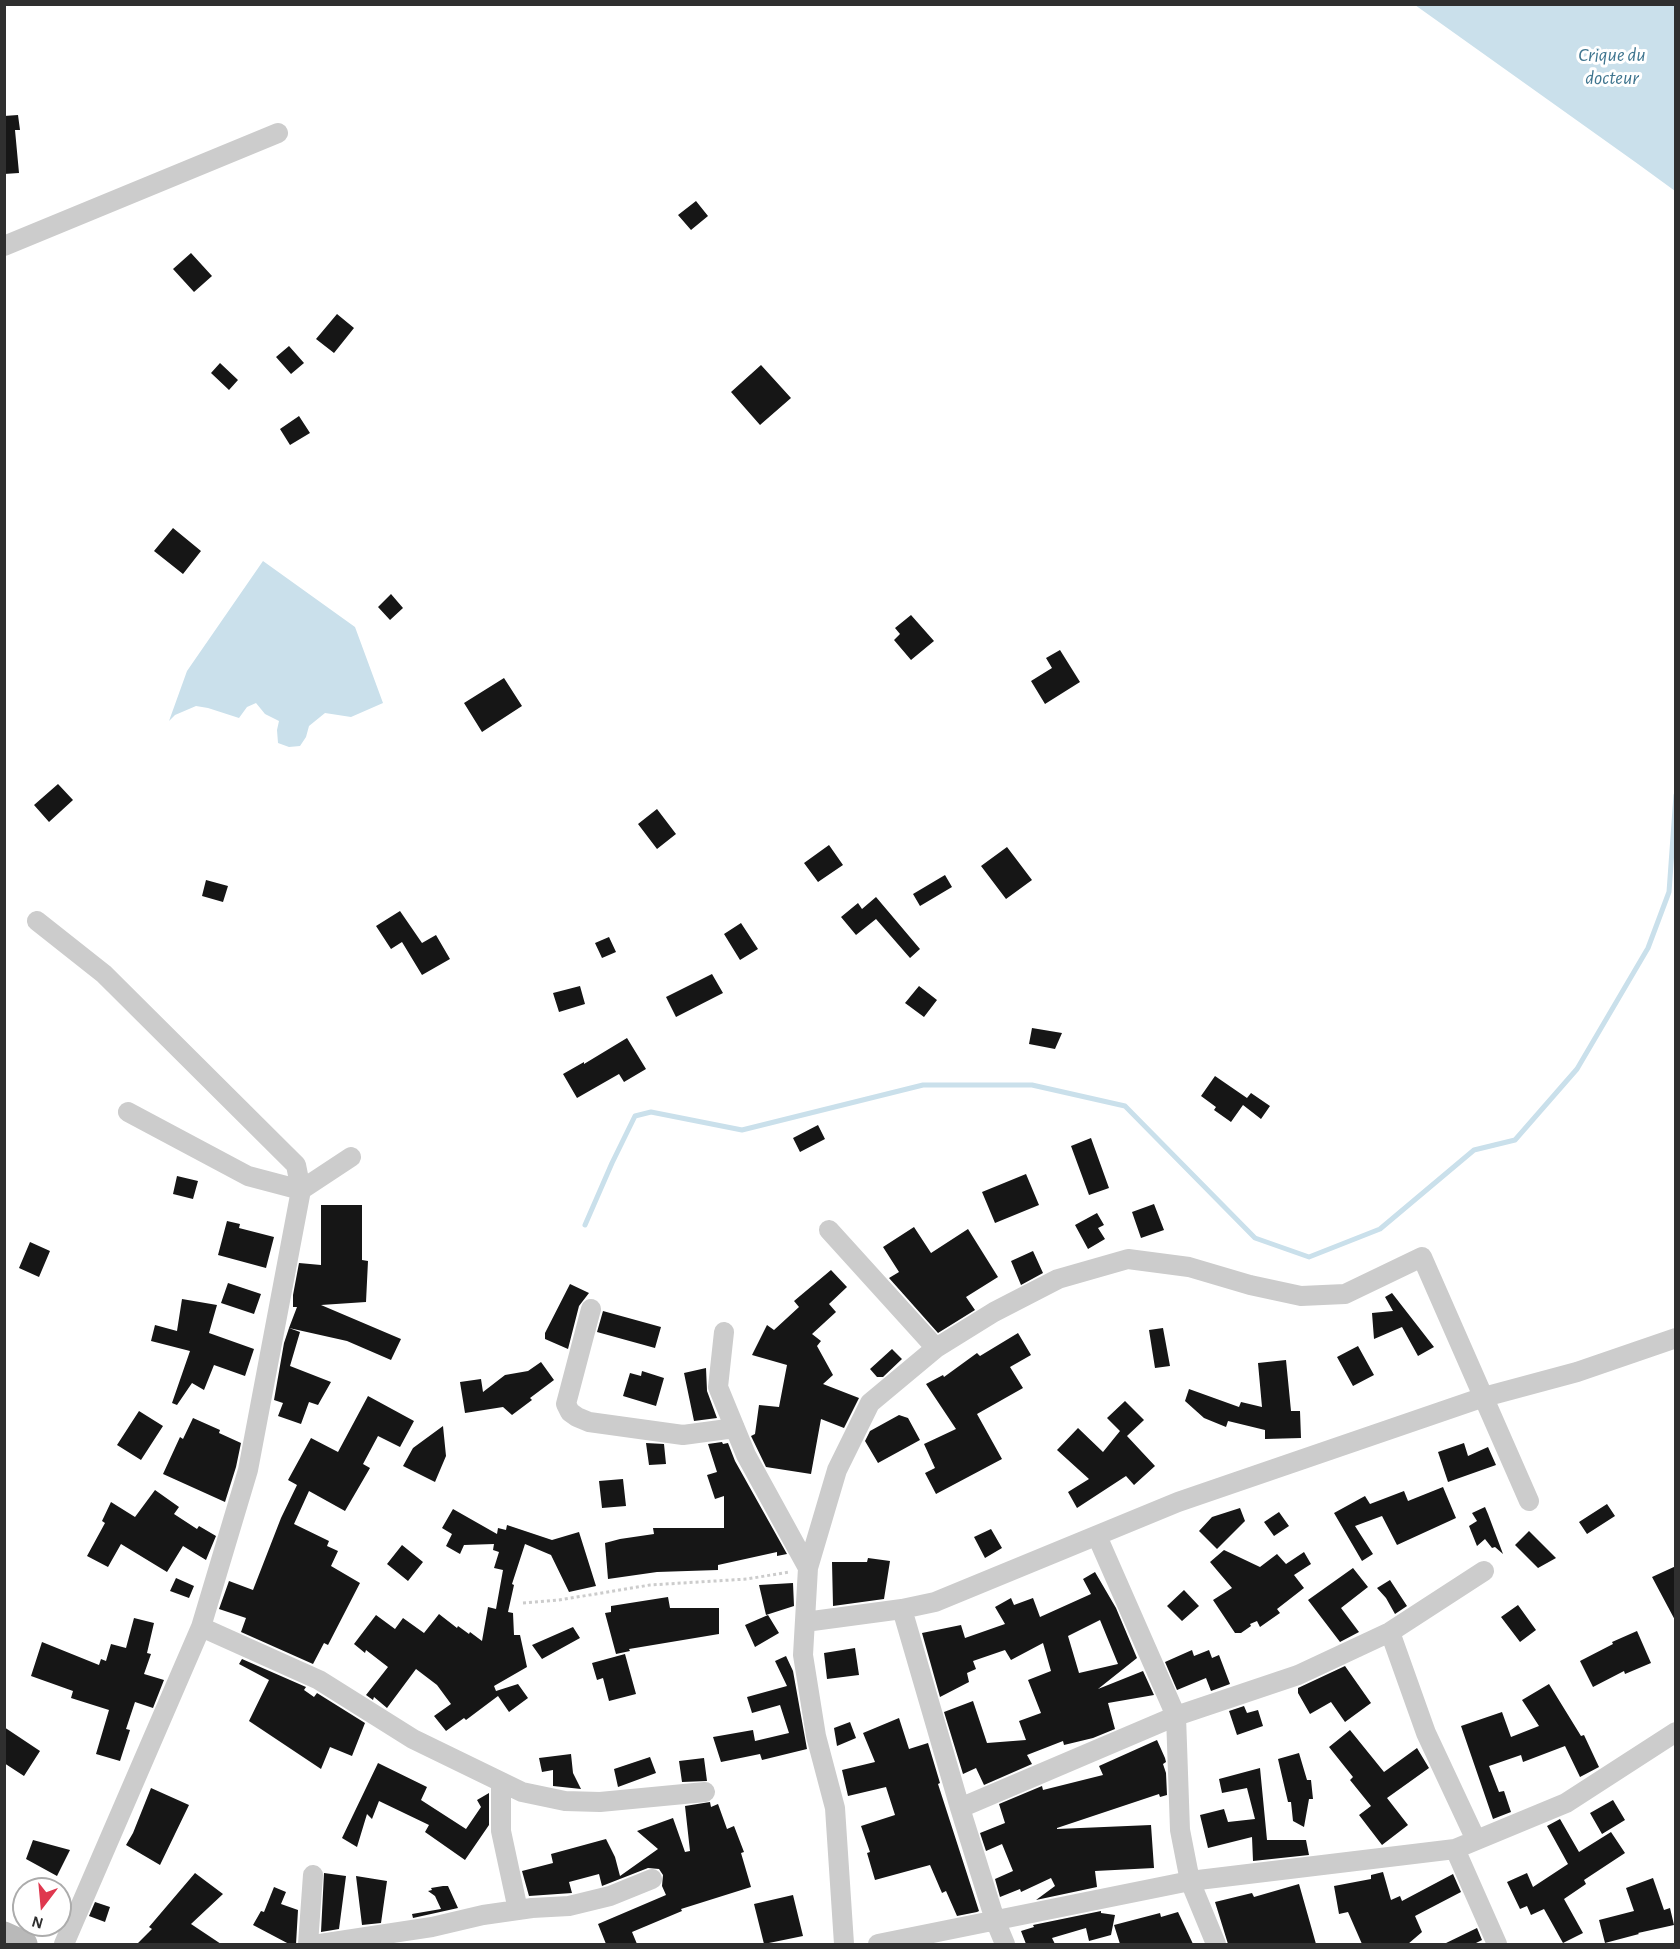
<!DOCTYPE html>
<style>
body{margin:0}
#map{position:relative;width:1680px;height:1949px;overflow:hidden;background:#fff;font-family:"Alegreya Sans",sans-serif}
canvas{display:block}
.frame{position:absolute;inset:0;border:6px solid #2f2f2f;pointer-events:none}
.north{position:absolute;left:12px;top:1877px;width:60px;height:60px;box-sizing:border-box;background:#fff;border:2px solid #acacac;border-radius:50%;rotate:196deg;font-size:16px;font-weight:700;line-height:24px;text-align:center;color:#2f2f2f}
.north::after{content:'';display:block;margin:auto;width:21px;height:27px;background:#df384f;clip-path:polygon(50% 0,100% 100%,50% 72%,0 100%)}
</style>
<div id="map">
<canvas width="1680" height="1949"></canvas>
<div class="frame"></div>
<div class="north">N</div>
</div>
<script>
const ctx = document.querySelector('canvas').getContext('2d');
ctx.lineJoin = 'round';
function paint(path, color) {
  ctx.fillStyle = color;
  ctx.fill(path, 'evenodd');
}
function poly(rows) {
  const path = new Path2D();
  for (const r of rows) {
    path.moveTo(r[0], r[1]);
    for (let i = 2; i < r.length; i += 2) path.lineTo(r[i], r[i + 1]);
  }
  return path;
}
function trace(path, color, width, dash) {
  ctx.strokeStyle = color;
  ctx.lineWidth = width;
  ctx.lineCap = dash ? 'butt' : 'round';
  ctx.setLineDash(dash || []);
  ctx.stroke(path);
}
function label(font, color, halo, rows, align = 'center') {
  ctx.font = font + ' "Alegreya Sans",sans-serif';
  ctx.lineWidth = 6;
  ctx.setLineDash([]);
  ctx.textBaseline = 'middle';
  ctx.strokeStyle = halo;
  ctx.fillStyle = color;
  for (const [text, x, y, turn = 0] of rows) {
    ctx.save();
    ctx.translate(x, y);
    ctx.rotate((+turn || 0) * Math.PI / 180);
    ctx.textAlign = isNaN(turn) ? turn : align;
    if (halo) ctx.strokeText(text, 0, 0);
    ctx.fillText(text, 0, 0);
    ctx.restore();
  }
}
const water = poly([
 [1415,5,1675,5,1675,191,1638,164],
 [263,561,355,627,383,703,351,717,325,713,309,726,306,737,300,746,289,747,278,743,277,730,279,721,265,714,256,703,247,707,239,718,208,708,196,706,175,715,169,721,187,671]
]);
const stream = poly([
 [585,1225,612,1163,635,1116,651,1112,742,1130,923,1085,1032,1085,1125,1106,1255,1238,1309,1257,1380,1229,1474,1150,1515,1140,1577,1069,1648,948,1669,892,1676,795]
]);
const building = poly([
 [18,115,20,130,15,130,19,173,4,174,4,116],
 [696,201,708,216,691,230,678,215],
 [191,253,212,276,194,292,173,269],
 [337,314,354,328,334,353,316,339],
 [289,346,304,363,291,374,276,357],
 [220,363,238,380,229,390,211,373],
 [761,365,791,398,760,425,731,392],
 [299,416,310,433,290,445,280,429],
 [173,528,201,551,183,574,154,551],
 [391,594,403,608,390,620,378,607],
 [911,615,934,641,911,660,894,640,900,634,895,628],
 [1060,650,1080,682,1045,704,1031,681,1052,668,1046,658],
 [504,678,522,706,482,732,464,703],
 [58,784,73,800,49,822,34,805],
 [657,809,676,834,657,849,638,824],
 [829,845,843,865,818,882,804,863],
 [1007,847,1032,880,1006,899,981,866],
 [945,875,952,887,920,906,913,894],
 [206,880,228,886,223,902,202,896],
 [876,897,920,949,910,958,876,919,856,935,841,917,858,903,862,909],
 [400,911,422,943,436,935,450,959,422,975,402,942,391,949,376,926],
 [741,923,758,949,740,960,724,934],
 [609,937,616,952,602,958,595,943],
 [712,974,723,993,676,1017,666,997],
 [580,986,585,1004,559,1012,553,993],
 [919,986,937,1000,924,1017,905,1003],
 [1032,1028,1062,1033,1055,1049,1029,1044],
 [627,1038,646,1069,624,1082,619,1074,577,1098,563,1074,584,1062,584,1064],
 [1215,1076,1247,1098,1251,1093,1270,1106,1261,1119,1243,1105,1231,1122,1214,1110,1216,1107,1201,1096],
 [818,1125,825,1139,800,1152,793,1138],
 [1091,1138,1109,1188,1089,1195,1071,1146],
 [1026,1174,1039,1205,995,1223,982,1192],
 [177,1176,198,1181,193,1199,173,1194],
 [1154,1204,1164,1230,1141,1238,1132,1212],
 [321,1205,362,1205,362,1260,368,1261,366,1302,321,1305,401,1339,391,1360,347,1341,289,1328,297,1307,293,1307,293,1295,299,1263,321,1265],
 [1097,1213,1104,1225,1098,1228,1105,1239,1088,1249,1075,1225],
 [227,1221,240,1224,239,1228,274,1237,266,1268,218,1255],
 [914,1227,931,1253,968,1229,998,1277,966,1297,975,1310,938,1333,889,1278,899,1272,883,1247],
 [30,1242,50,1251,39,1277,19,1268],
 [1033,1251,1043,1273,1021,1285,1011,1261],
 [831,1270,847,1287,829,1304,836,1312,812,1334,821,1341,817,1346,833,1375,823,1384,859,1398,844,1428,821,1419,811,1474,766,1467,751,1436,755,1434,759,1405,779,1407,787,1365,752,1355,767,1325,774,1330,799,1307,794,1301],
 [228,1283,261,1294,254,1314,221,1303],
 [570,1284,589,1293,579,1306,568,1349,545,1339,545,1333],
 [1392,1293,1434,1347,1418,1356,1402,1327,1374,1339,1372,1313,1393,1311,1385,1297],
 [182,1299,217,1305,209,1333,254,1349,245,1376,214,1365,204,1390,192,1383,177,1405,172,1403,190,1351,151,1341,155,1325,177,1331],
 [603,1311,661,1327,655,1348,597,1332],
 [289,1328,300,1332,290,1366,331,1382,318,1405,309,1402,301,1424,278,1416,283,1403,274,1400,284,1343],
 [1163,1328,1170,1366,1155,1368,1149,1330],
 [1018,1333,1031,1355,1010,1367,1023,1388,977,1414,1002,1459,936,1494,925,1473,935,1468,924,1444,956,1429,926,1384,943,1375,944,1377,977,1353,980,1356],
 [1358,1346,1374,1375,1353,1386,1337,1357],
 [892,1349,902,1359,883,1377,877,1377,870,1369],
 [1286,1360,1291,1411,1300,1411,1301,1438,1265,1439,1265,1430,1228,1421,1226,1427,1204,1418,1185,1401,1189,1389,1239,1407,1241,1402,1262,1407,1258,1363],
 [541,1362,554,1380,530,1398,532,1400,512,1415,503,1407,465,1413,460,1382,481,1379,483,1392,505,1375,528,1371],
 [706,1368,707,1391,717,1418,694,1421,684,1373],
 [642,1371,664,1378,656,1406,623,1396,630,1373,641,1376],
 [368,1396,414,1421,400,1447,378,1436,363,1464,370,1468,345,1511,309,1491,294,1524,329,1541,327,1546,338,1551,331,1566,360,1583,328,1645,324,1643,313,1664,241,1632,246,1618,219,1609,229,1581,253,1590,281,1518,297,1485,288,1480,311,1438,338,1452],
 [1125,1401,1144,1420,1127,1436,1155,1466,1134,1485,1126,1476,1077,1508,1068,1492,1089,1479,1057,1450,1078,1428,1103,1452,1120,1431,1107,1418],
 [139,1411,163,1426,141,1460,117,1445],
 [899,1415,908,1418,920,1440,878,1463,865,1441,870,1431],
 [193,1418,220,1430,219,1433,241,1443,236,1467,225,1502,163,1474,180,1437,183,1439],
 [443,1426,446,1456,435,1482,403,1466,413,1448],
 [722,1442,723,1444,728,1443,735,1461,787,1554,777,1556,777,1552,718,1565,718,1570,657,1572,608,1579,605,1543,620,1539,654,1534,653,1528,724,1528,724,1496,715,1499,707,1475,717,1472,708,1444],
 [646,1443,664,1444,666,1464,649,1465],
 [1464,1443,1468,1456,1488,1447,1496,1465,1448,1482,1438,1452],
 [623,1479,626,1506,602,1508,599,1481],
 [1443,1487,1456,1518,1397,1545,1382,1516,1355,1526,1373,1554,1362,1561,1334,1513,1365,1496,1370,1504,1404,1491,1408,1501],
 [155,1490,179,1507,174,1514,197,1529,199,1526,216,1536,206,1560,183,1546,167,1572,121,1544,108,1567,87,1556,105,1523,102,1521,111,1502,135,1517],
 [1607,1504,1615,1516,1587,1534,1579,1522],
 [1485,1507,1488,1514,1503,1554,1495,1547,1492,1548,1485,1539,1477,1546,1469,1526,1477,1521,1472,1513],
 [1240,1508,1245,1521,1217,1549,1199,1531,1212,1517],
 [453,1509,497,1534,498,1528,506,1530,507,1525,552,1540,579,1532,596,1586,569,1592,551,1555,525,1544,512,1584,514,1585,508,1612,513,1613,514,1635,520,1635,527,1667,494,1686,496,1691,518,1684,528,1698,509,1712,498,1696,466,1720,464,1718,446,1731,434,1716,451,1704,437,1685,416,1669,387,1708,374,1697,373,1700,366,1695,388,1667,366,1650,365,1653,354,1644,376,1615,395,1629,403,1618,424,1633,439,1614,457,1628,458,1626,469,1634,470,1632,482,1641,488,1607,496,1609,503,1570,494,1568,499,1552,493,1550,494,1544,464,1545,460,1554,446,1546,452,1534,442,1528],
 [1279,1512,1289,1526,1274,1536,1264,1522],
 [991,1529,1002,1548,985,1558,974,1537],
 [1529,1531,1556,1558,1538,1568,1515,1545],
 [402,1545,423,1562,408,1581,387,1564],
 [1224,1550,1260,1567,1277,1554,1286,1564,1304,1552,1311,1564,1294,1575,1304,1588,1277,1609,1280,1613,1260,1627,1257,1621,1250,1624,1251,1626,1241,1633,1235,1633,1213,1600,1232,1588,1210,1562],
 [868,1558,890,1561,884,1599,833,1606,832,1562,867,1562],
 [1676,1566,1676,1622,1652,1577],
 [1353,1568,1368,1587,1341,1608,1359,1632,1340,1642,1308,1600],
 [1095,1572,1116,1608,1137,1658,1098,1689,1143,1671,1154,1695,1108,1703,1115,1729,1093,1738,1064,1745,1063,1741,1027,1755,1032,1764,984,1785,976,1768,963,1774,944,1712,973,1701,987,1743,1026,1740,1019,1721,1041,1713,1028,1680,1051,1671,1043,1643,1011,1660,1005,1650,973,1661,976,1669,967,1673,969,1682,940,1697,922,1633,961,1625,965,1638,1005,1624,995,1607,1011,1598,1014,1605,1033,1598,1040,1617,1091,1594,1083,1579],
 [1100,1620,1118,1664,1079,1673,1068,1636],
 [176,1578,194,1586,189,1598,170,1591],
 [1390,1580,1407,1606,1395,1614,1386,1598,1377,1588],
 [793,1583,794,1606,766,1615,759,1585],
 [1184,1590,1199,1606,1182,1621,1167,1606],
 [668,1597,670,1608,719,1608,719,1634,629,1649,630,1651,616,1654,605,1613,611,1612,611,1606],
 [1518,1605,1536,1630,1520,1642,1501,1617],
 [768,1615,779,1633,755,1647,745,1625],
 [134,1618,154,1623,147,1653,151,1654,144,1674,164,1680,153,1708,135,1702,126,1729,130,1730,120,1761,96,1754,109,1710,71,1698,73,1691,31,1676,42,1642,99,1665,101,1659,106,1661,111,1644,126,1648],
 [573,1627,580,1638,542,1659,532,1645],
 [1637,1631,1651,1663,1625,1674,1624,1671,1593,1687,1580,1661,1613,1644,1612,1642],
 [855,1648,859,1675,827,1679,824,1653],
 [1192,1650,1194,1656,1209,1650,1212,1658,1219,1655,1230,1684,1211,1691,1206,1678,1177,1690,1165,1662],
 [625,1654,636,1694,609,1701,603,1678,597,1680,592,1663],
 [786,1656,793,1671,807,1749,762,1760,760,1754,721,1762,713,1737,753,1730,755,1741,789,1733,780,1705,752,1713,747,1697,787,1686,775,1661],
 [242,1659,306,1687,304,1690,314,1697,317,1693,365,1723,352,1756,330,1747,321,1769,249,1721,269,1680,239,1664],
 [1345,1666,1371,1703,1345,1722,1331,1702,1310,1714,1298,1693,1298,1688],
 [1549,1684,1581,1736,1584,1735,1599,1767,1580,1777,1565,1746,1523,1762,1521,1755,1489,1766,1499,1792,1504,1791,1511,1812,1493,1819,1461,1726,1502,1712,1511,1737,1539,1726,1522,1700],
 [1244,1706,1247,1713,1258,1710,1263,1726,1237,1735,1229,1711],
 [899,1718,909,1749,928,1743,940,1783,938,1784,979,1911,977,1912,957,1916,946,1891,942,1893,930,1865,875,1880,867,1853,870,1852,861,1826,895,1815,886,1787,848,1796,842,1770,875,1762,863,1733],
 [850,1722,856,1738,837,1746,834,1728],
 [4,1727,40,1751,24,1776,4,1763],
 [1350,1730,1384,1772,1417,1748,1429,1768,1387,1798,1408,1825,1382,1845,1359,1815,1371,1806,1350,1780,1353,1777,1329,1747],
 [1157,1740,1165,1758,1166,1762,1163,1764,1166,1773,1167,1795,1160,1797,1159,1794,1057,1828,1057,1829,1151,1825,1154,1868,1095,1871,1097,1887,1036,1900,1055,1886,1051,1878,1021,1892,1020,1889,1000,1897,995,1879,1013,1871,1002,1844,986,1851,980,1833,1005,1823,999,1804,1042,1786,1043,1790,1103,1775,1099,1766],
 [1299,1753,1307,1780,1311,1780,1313,1799,1309,1799,1304,1827,1293,1821,1291,1802,1288,1802,1278,1759],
 [571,1754,573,1773,581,1789,553,1786,553,1770,542,1772,539,1758],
 [650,1757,656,1773,618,1787,614,1769],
 [704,1758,707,1781,682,1782,679,1761],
 [378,1763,427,1787,421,1800,466,1829,481,1807,477,1800,489,1793,489,1825,465,1860,425,1832,429,1825,379,1801,372,1819,367,1814,357,1847,342,1838],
 [1260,1768,1267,1840,1306,1840,1309,1855,1253,1861,1252,1837,1208,1848,1200,1815,1224,1809,1228,1822,1255,1819,1247,1788,1222,1793,1219,1779],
 [151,1788,189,1805,160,1865,126,1845,133,1833],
 [1613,1800,1625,1820,1602,1834,1590,1813],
 [710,1802,711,1807,718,1804,727,1829,734,1826,744,1852,741,1853,751,1887,681,1909,682,1911,632,1932,637,1944,606,1944,598,1924,666,1895,662,1886,663,1875,659,1869,648,1868,602,1886,599,1874,569,1882,572,1893,529,1896,522,1871,553,1863,551,1854,606,1839,615,1857,620,1876,658,1849,637,1831,673,1818,685,1852,690,1851,685,1806],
 [1560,1819,1579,1852,1611,1832,1625,1853,1584,1880,1586,1884,1564,1899,1583,1933,1563,1943,1544,1909,1531,1915,1527,1906,1520,1909,1507,1882,1527,1873,1533,1887,1568,1864,1547,1826],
 [33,1840,70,1850,57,1876,26,1859],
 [1383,1872,1391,1900,1400,1896,1402,1901,1453,1874,1461,1892,1415,1916,1422,1932,1408,1944,1362,1944,1348,1912,1339,1914,1334,1886,1371,1879,1371,1875],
 [195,1873,223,1894,191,1924,221,1944,137,1944,152,1929,149,1927],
 [324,1873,346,1876,339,1929,321,1932],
 [356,1876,387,1881,381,1923,362,1925],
 [1653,1878,1664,1910,1670,1908,1674,1925,1638,1933,1639,1934,1605,1943,1599,1920,1634,1911,1626,1888],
 [1299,1884,1316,1944,1228,1944,1215,1902,1252,1893,1254,1897],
 [443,1886,448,1886,458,1908,413,1918,412,1914,441,1909,435,1896,428,1891,432,1890,431,1888],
 [274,1887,286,1892,281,1904,298,1910,296,1944,289,1944,253,1925,261,1911,264,1912],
 [793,1895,803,1936,764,1944,754,1904],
 [95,1902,110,1907,105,1922,89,1916],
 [1101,1911,1101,1913,1115,1915,1111,1935,1089,1941,1086,1928,1052,1938,1055,1944,1026,1944,1021,1931,1034,1927,1033,1925],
 [1178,1912,1193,1944,1120,1944,1114,1925,1160,1913,1161,1917],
 [1477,1928,1482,1940,1474,1944,1444,1944]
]);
const path = poly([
 [523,1603,559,1600,650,1585,747,1579,789,1572]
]);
const street = poly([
 [4,246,278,133],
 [37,921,104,974,296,1165,301,1190,351,1157],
 [829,1230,936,1348],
 [591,1309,566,1404,570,1412,577,1417,589,1422,683,1435,735,1428],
 [724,1332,718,1387,746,1455,808,1568],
 [1097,1536,1176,1716,1180,1830,1190,1881,1216,1944],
 [902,1609,960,1808,995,1920,1005,1944],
 [805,1622,902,1609,935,1602,1178,1502,1484,1397,1577,1372,1676,1338],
 [201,1627,319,1680,413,1739,522,1792,565,1801,600,1802,705,1792],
 [1390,1632,1426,1733,1476,1840],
 [501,1783,501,1831,518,1910],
 [960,1808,1176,1716,1298,1675,1390,1632,1484,1571],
 [1455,1849,1497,1944],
 [64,1944,201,1627,248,1470,301,1190,248,1176,128,1112],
 [308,1944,313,1875],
 [320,1944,432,1927,483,1915,532,1908,569,1906,610,1896,652,1879],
 [844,1944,835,1808,816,1736,803,1655,808,1568,837,1470,870,1403,936,1348,994,1312,1058,1279,1128,1259,1189,1267,1250,1285,1301,1296,1345,1294,1422,1257,1529,1501],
 [878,1944,1190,1881,1455,1849,1566,1803,1676,1732]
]);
const secondary = poly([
 [4,1935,24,1944]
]);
const waterNames = [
 ["Crique du",1612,55],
 ["docteur",1612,78]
];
paint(water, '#cae0eb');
trace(stream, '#cae0eb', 5);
paint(building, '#161616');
trace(path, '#ccc', 3, [3, 3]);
trace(street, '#ccc', 20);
trace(secondary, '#b9b9b9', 27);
label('italic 20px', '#3f758f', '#fff', waterNames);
</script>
